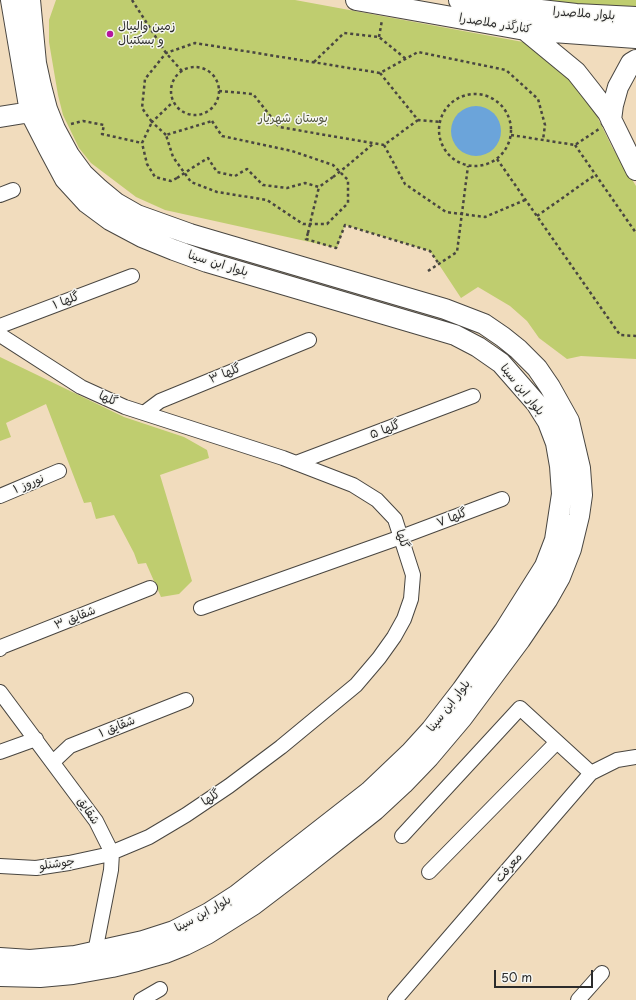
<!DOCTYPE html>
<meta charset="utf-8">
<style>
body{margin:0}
#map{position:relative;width:636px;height:1000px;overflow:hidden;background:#f1dcbd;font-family:"Playpen Sans",sans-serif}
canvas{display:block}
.scale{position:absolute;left:494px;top:970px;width:99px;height:18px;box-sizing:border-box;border:2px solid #2b2b2b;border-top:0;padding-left:5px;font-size:12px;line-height:14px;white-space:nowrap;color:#2b2b2b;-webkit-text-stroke:3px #f6f6f2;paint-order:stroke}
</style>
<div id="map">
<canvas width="636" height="1000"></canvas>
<div class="scale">50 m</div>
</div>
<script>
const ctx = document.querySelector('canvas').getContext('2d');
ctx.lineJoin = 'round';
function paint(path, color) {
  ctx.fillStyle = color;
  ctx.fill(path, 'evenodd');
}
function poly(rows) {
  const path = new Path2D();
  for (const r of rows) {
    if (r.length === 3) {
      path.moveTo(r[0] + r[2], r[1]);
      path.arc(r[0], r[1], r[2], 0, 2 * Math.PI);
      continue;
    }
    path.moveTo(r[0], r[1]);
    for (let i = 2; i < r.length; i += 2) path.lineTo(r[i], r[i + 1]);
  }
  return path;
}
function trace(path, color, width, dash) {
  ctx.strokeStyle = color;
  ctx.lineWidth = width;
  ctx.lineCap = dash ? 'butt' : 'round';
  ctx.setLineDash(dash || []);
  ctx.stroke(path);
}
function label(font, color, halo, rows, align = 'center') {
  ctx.font = font + ' "Playpen Sans","Playpen Sans Arabic",sans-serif';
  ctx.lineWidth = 3;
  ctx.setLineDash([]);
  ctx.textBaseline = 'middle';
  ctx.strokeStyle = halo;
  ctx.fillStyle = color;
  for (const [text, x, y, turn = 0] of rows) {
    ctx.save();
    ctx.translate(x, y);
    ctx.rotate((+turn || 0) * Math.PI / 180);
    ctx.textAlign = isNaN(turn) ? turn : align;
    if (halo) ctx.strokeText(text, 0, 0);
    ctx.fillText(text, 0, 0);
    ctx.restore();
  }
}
const green = poly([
 [56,0,295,0,523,42,538,48,566,69,592,106,612,147,636,186,636,359,581,356,567,359,539,338,527,321,510,306,478,287,461,298,430,251,345,225,337,248,165,210,136,197,91,163,79,148,63,115,58,95,49,42,49,20],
 [531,0,636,0,636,11],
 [0,357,124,417,184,437,207,450,209,458,160,475,192,581,179,594,161,597,146,563,138,564,134,553,114,515,96,519,91,502,84,503,46,404,6,423,11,437,0,441]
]);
const water = poly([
 [476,131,25]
]);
const path = poly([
 [132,0,166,53,182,71],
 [379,37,382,20],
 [314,62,344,33,379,37,406,59],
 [195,91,24],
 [380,73,418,120,440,122],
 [219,91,253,94,279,127,384,145,418,120],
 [475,130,36],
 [212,121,222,136,292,151,333,165,348,180,348,203,327,224,303,224,267,200,217,192,191,182,173,157,166,135,212,121],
 [71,124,83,121,104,125,102,134,142,143],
 [166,135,152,122,173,102],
 [511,135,575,145,599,129],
 [384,145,405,184,446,212,485,217,525,200],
 [575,145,636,233],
 [497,159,620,335,636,336],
 [347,166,374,143],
 [192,168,208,158,217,172,235,176,247,169,263,185,287,188,305,183,319,187,333,177],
 [177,178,171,181,155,177,147,164,142,143,152,122,142,108,145,79,166,53,195,43,380,73,418,52,506,70,538,99,545,125,543,140],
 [312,215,319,187],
 [537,216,595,175],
 [308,233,306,239,336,248,345,225,430,251,439,264],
 [428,271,457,252,468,166]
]);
const street = poly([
 [0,195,13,190],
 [0,326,132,276],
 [0,335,81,387,125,407,283,458,353,485,377,500,395,519,413,575,411,599,404,619,394,637,379,658,356,685,281,747,229,786,186,815,149,837,106,855,69,863,36,868,0,866],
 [144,413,160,401,309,340],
 [296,463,473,396],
 [0,496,59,471],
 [201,608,401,537,502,499],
 [0,649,1,647,150,588],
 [0,692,96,821,112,853,111,870,95,952],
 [0,752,36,739],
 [53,762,70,746,186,700],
 [402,836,520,708,591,773],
 [429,872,557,742],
 [141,1000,160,989],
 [395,1000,591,773,617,760,636,757],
 [578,1000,602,973]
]);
const secondary = poly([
 [356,0,525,30,636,38],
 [525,30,576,72,591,91,608,113,636,170],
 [0,117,43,110],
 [611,120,613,105,618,87,631,63,636,60],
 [0,958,30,960,75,956,143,941,174,931,209,913,237,895,369,792,411,752,431,730,462,690,504,631,545,566,555,540,562,494,560,466,556,443,548,422,536,403,501,363,478,347,455,335,207,262,174,250,142,237,110,220,87,203,65,179,49,149,30,112,11,0],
 [0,976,40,977,73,974,112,967,137,961,165,953,185,945,207,934,253,905,299,870,375,810,403,784,429,757,462,718,520,640,547,600,560,577,571,549,579,516,582,495,580,468,569,421,550,387,537,368,518,349,503,337,484,324,445,309,190,234,137,215,116,203,99,189,83,174,69,155,55,129,47,109,41,86,36,63,30,0]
]);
const primary = poly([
 [460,0,480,4,576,15,636,18]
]);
const pathBridge = poly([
 [333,177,347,166],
 [177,178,192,168],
 [308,233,312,215]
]);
const markers = [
 [110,34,4,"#b5179e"]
];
const streetNames = [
 ["بلوار ملاصدرا",584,14,4],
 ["کنارگذر ملاصدرا",495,24,9],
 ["بلوار ابن سینا",218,264,17],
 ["گلها ۱",66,301,-21],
 ["گلها ۳",225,374,-22],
 ["بلوار ابن سینا",522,390,51],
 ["گلها",108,399,24],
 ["گلها ۵",385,430,-21],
 ["نوروز ۱",29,484,-23],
 ["گلها ۷",452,518,-21],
 ["گلها",402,539,73],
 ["شقایق ۳",75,618,-22],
 ["بلوار ابن سینا",449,706,-52],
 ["شقایق ۱",117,727,-22],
 ["گلها",211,798,-33],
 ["شقایق",88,811,56],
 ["جوشنلو",57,864,-8],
 ["معرفت",509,868,-49],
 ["بلوار ابن سینا",203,914,-29]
];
const poiNames = [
 ["زمین والیبال",118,27],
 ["و بسکتبال",118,41]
];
const parkNames = [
 ["بوستان شهریار",293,119]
];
paint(green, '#bfcd6f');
paint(water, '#6ba4da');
trace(street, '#494641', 16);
trace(secondary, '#494641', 22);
trace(primary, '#494641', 24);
trace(path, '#494641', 2.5, [3, 3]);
trace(street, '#fff', 14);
trace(secondary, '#fff', 20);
trace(primary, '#fff', 22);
trace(pathBridge, '#494641', 2.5, [3, 3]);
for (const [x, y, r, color] of markers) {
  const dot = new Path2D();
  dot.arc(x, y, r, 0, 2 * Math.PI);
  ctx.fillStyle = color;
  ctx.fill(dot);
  trace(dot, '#f6f6f2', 1.5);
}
label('12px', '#2b2b2b', '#f6f6f2', streetNames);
label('12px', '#2b2b2b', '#f6f6f2', poiNames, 'left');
label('12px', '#50543c', '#f6f6f2', parkNames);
</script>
